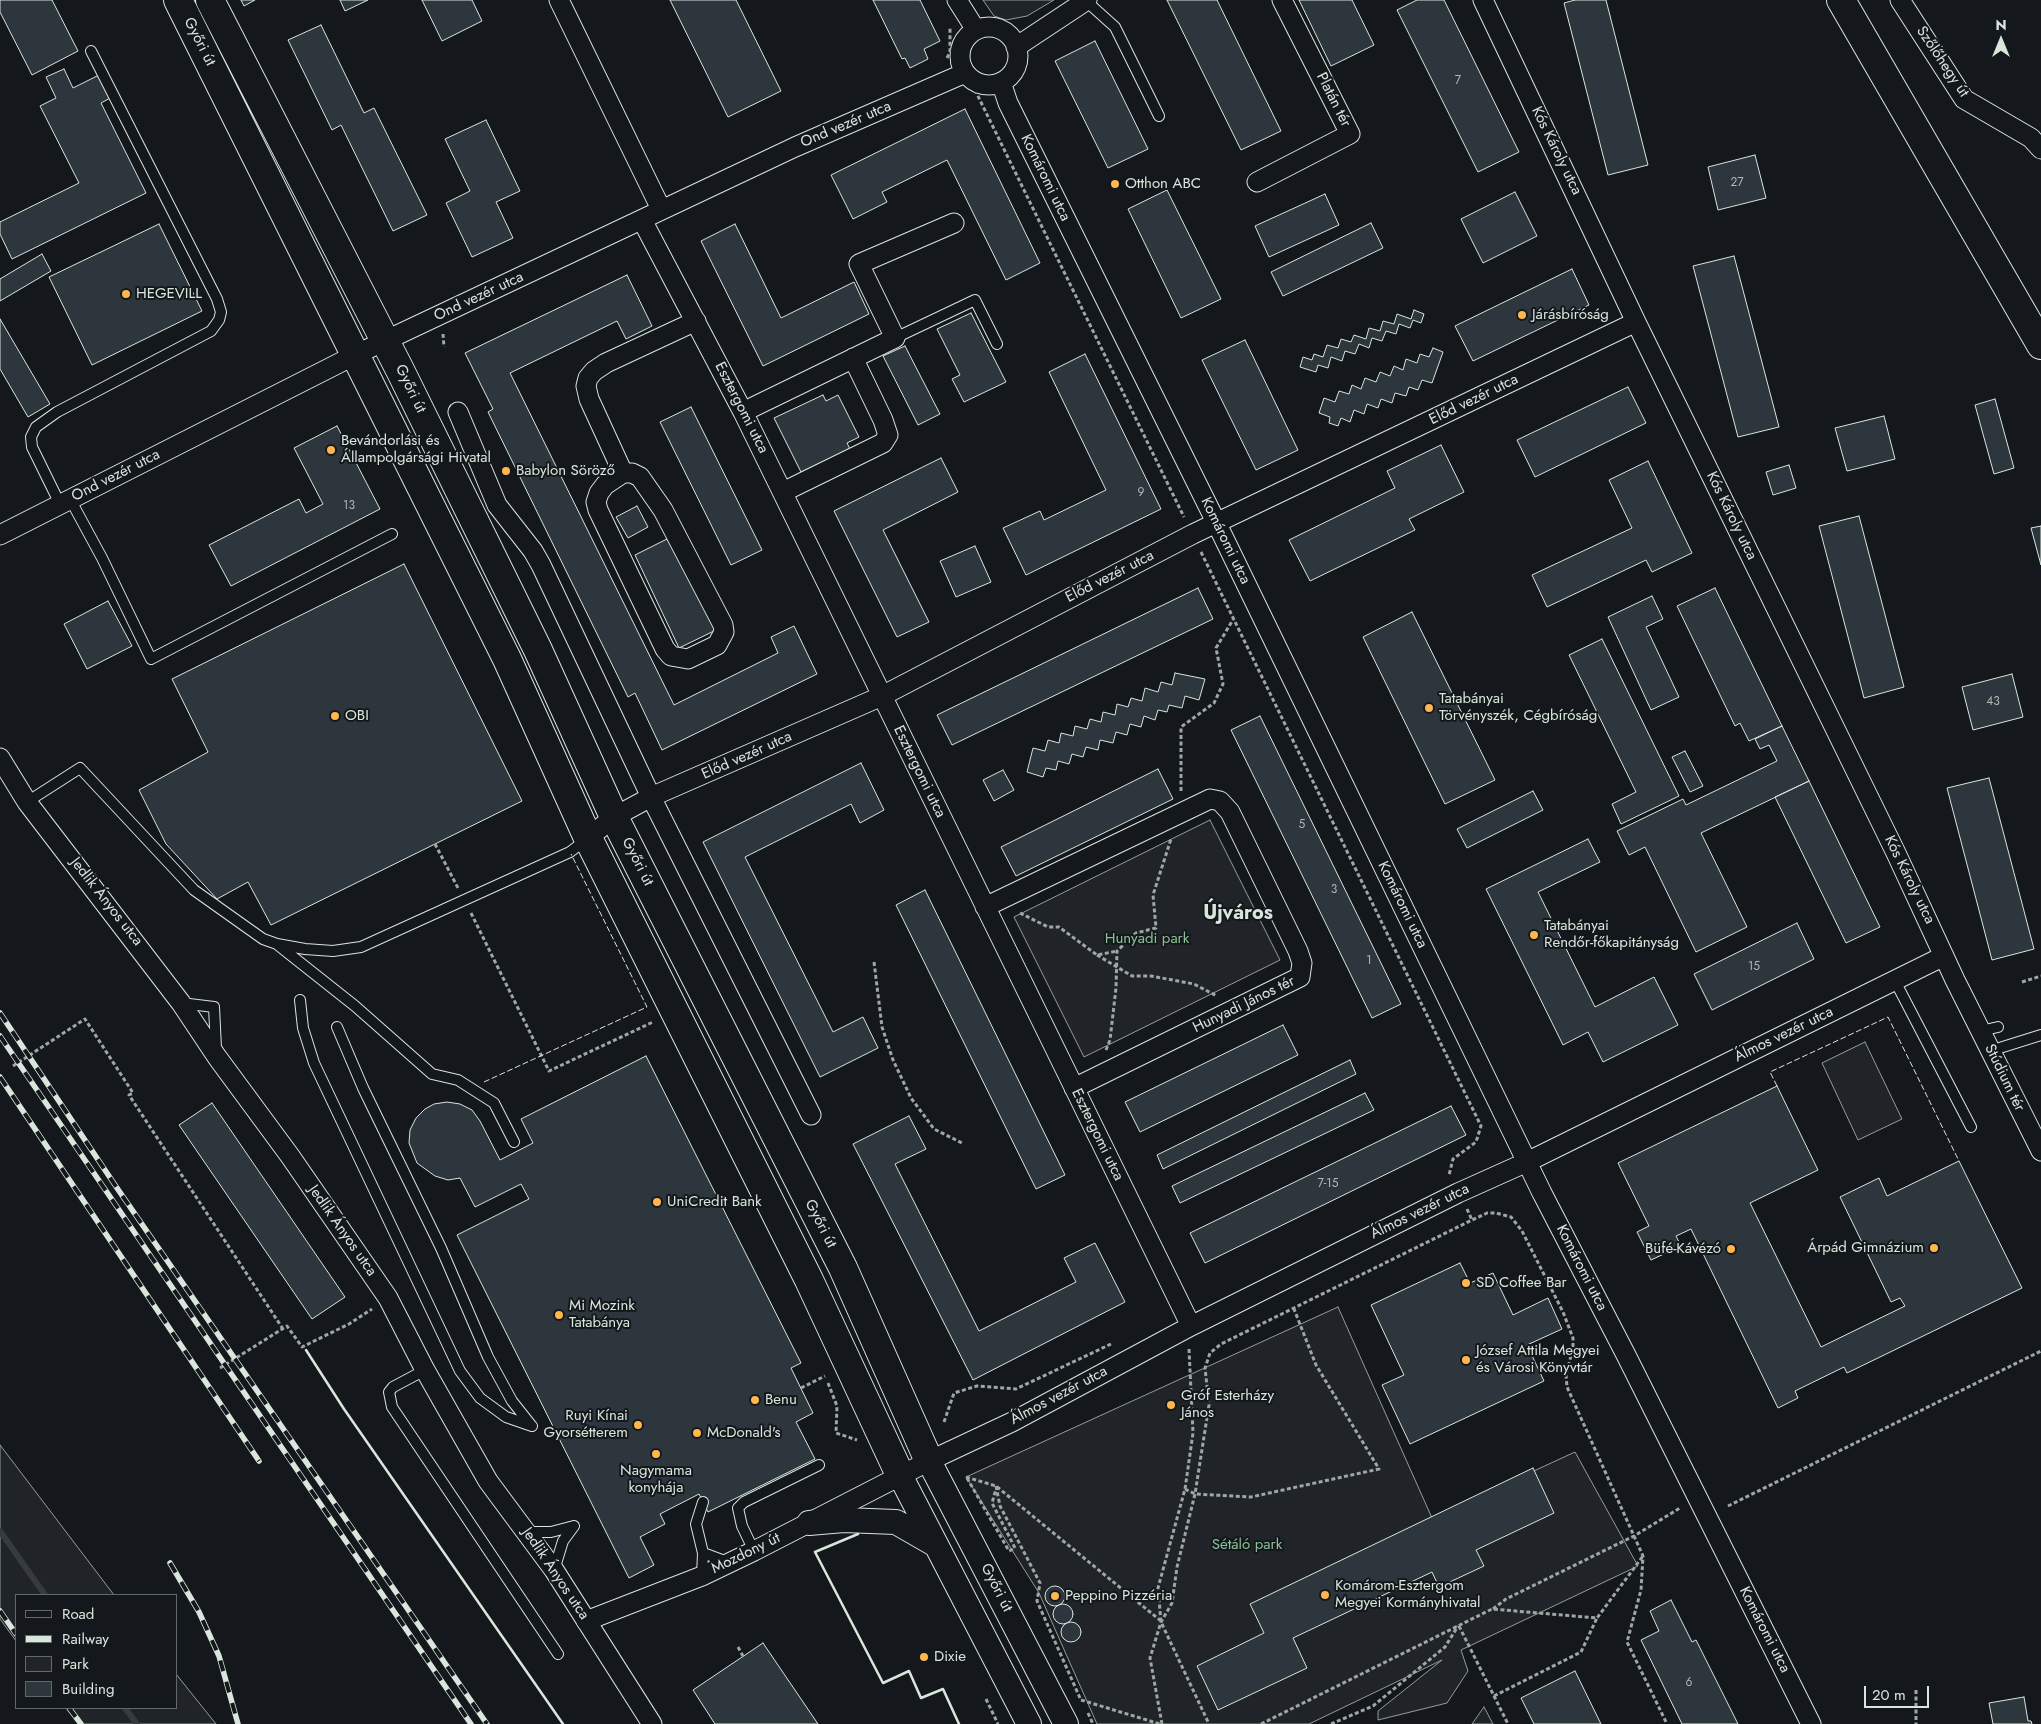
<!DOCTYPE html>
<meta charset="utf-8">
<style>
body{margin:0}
#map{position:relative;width:2041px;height:1724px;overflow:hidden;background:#14181c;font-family:Jost,sans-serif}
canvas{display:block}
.legend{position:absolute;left:15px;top:1594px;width:162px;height:115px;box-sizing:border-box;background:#14181c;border:1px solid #626a69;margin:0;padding:6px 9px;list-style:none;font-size:15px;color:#d8e6dc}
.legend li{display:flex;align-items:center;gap:10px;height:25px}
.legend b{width:25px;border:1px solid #626a69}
.north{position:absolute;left:1976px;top:15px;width:50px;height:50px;-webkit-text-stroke:4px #14181c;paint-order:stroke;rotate:0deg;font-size:14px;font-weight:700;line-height:20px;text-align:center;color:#d8e6dc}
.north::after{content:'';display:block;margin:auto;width:18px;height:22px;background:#d8e6dc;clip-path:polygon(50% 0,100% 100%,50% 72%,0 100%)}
.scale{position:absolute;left:1864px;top:1686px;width:65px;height:22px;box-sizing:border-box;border:2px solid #d8e6dc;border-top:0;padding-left:6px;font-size:15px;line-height:18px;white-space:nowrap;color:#d8e6dc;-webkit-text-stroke:4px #14181c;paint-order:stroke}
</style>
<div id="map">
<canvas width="2041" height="1724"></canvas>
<ul class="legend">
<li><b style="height:6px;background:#14181c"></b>Road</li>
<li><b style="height:6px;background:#d8e6dc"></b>Railway</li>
<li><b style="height:14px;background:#202428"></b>Park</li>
<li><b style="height:14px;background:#2c363c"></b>Building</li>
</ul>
<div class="north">N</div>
<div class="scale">20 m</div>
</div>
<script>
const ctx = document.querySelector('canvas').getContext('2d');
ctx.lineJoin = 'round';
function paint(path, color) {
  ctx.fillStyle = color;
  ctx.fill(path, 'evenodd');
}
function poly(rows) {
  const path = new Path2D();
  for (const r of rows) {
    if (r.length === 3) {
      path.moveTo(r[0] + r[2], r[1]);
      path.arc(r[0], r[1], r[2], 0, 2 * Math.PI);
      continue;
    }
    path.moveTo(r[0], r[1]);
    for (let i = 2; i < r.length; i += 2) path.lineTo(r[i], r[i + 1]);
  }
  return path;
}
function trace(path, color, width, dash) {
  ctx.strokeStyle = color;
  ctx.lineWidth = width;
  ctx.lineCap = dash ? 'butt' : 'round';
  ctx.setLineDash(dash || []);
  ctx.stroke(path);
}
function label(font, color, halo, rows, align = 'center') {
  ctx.font = font + ' Jost,sans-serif';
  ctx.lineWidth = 4;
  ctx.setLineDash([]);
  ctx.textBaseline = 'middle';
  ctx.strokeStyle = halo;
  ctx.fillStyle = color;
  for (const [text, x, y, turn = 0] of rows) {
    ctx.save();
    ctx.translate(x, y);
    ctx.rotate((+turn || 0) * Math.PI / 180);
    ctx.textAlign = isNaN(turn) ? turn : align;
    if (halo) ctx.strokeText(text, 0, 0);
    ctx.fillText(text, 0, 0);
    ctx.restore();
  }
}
const green = poly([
 [983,0,1054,0,1027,16,1006,20,994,16,983,0],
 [1210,820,1280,960,1084,1057,1014,917,1210,820],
 [1865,1042,1902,1119,1858,1140,1822,1063,1865,1042],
 [1338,1307,1432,1518,1575,1452,1638,1566,1461,1650,1468,1671,1447,1703,1378,1720,1378,1711,1442,1660,1309,1724,1097,1724,1039,1593,966,1477,1338,1307],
 [0,1445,114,1595,16,1595,16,1641,0,1619,0,1445],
 [176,1674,216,1724,79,1724,67,1708,176,1708,176,1674],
 [1484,1707,1493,1724,1472,1724,1484,1707]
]);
const stream = poly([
 [0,1531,45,1595],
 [125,1708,137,1724]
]);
const building = poly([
 [0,0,52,0,78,51,32,75,0,12,0,0],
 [241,0,255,0,244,6,241,0],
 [340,0,368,0,345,11,340,0],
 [422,0,472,0,482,21,442,41,422,0],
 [670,0,736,0,781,91,728,117,670,0],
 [873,0,920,0,940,41,924,49,928,59,910,68,905,58,902,59,873,0],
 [1167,0,1217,0,1281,131,1241,150,1167,0],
 [1299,0,1352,0,1374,45,1331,66,1299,0],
 [1417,0,1444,0,1519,152,1478,172,1397,10,1417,0],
 [1575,0,1606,0,1648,165,1608,175,1564,3,1575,0],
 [321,25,364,113,374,108,427,215,393,231,341,125,332,130,288,40,321,25],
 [1095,41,1148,149,1108,168,1055,61,1095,41],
 [64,69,73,88,101,74,112,97,101,103,146,193,12,259,0,234,0,222,79,183,40,106,56,98,46,77,64,69],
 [965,109,1040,263,1006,280,947,160,882,192,887,202,853,219,831,175,965,109],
 [486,120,520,191,496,202,513,238,472,257,446,203,470,191,445,139,486,120],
 [1755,155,1766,198,1718,210,1708,167,1755,155],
 [1167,190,1221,299,1181,318,1128,209,1167,190],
 [1515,192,1537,236,1483,263,1461,219,1515,192],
 [1325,194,1339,225,1269,257,1255,226,1325,194],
 [1371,223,1383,248,1283,296,1271,272,1371,223],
 [159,224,202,311,92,365,49,277,159,224],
 [735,224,781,318,854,282,869,314,763,366,701,241,735,224],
 [42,254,51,271,0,301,0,279,42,254],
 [1734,256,1779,427,1738,437,1693,266,1734,256],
 [1572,269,1589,305,1473,361,1455,326,1572,269],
 [627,275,652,326,626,339,617,321,510,373,674,705,778,653,771,637,794,626,817,674,662,750,635,693,628,697,488,412,493,409,465,353,627,275],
 [1414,310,1424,314,1421,323,1413,320,1410,328,1399,324,1396,334,1386,331,1382,341,1372,338,1369,348,1359,344,1355,354,1345,351,1342,361,1331,357,1328,368,1318,365,1316,372,1300,367,1303,357,1312,360,1314,354,1323,357,1327,345,1338,348,1341,339,1351,342,1354,335,1366,339,1369,328,1380,331,1383,321,1394,324,1397,314,1411,319,1414,310],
 [971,313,1006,382,964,402,952,379,960,375,937,329,971,313],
 [0,319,50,404,28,417,0,369,0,319],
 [1245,340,1298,450,1256,470,1202,360,1245,340],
 [905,346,940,414,918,425,883,356,905,346],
 [1433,348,1443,352,1432,383,1422,380,1418,390,1409,387,1406,396,1395,393,1392,403,1381,399,1378,408,1367,404,1364,414,1354,410,1350,422,1341,418,1338,426,1329,423,1330,417,1319,413,1324,398,1335,402,1339,391,1349,394,1352,385,1361,389,1365,378,1376,382,1380,372,1390,376,1394,366,1403,370,1406,359,1417,363,1420,354,1429,357,1433,348],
 [1085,354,1161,509,1026,575,1003,528,1040,511,1044,520,1106,490,1049,372,1085,354],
 [1628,387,1646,423,1535,477,1517,440,1628,387],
 [823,395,826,401,838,395,859,437,847,443,850,449,801,472,774,418,823,395],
 [1995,399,2014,468,1994,474,1975,405,1995,399],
 [691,407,762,550,731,565,660,422,691,407],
 [1884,416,1895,459,1847,471,1835,428,1884,416],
 [337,426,380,509,231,586,209,545,299,499,306,513,323,504,294,448,337,426],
 [1441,445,1464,492,1409,519,1415,530,1310,581,1289,540,1395,488,1387,471,1441,445],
 [941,458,958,492,883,530,929,622,897,637,834,511,941,458],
 [1648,461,1692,553,1652,572,1646,560,1547,607,1532,575,1632,528,1609,480,1648,461],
 [1789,465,1796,488,1773,495,1766,472,1789,465],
 [637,506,648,527,628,538,616,517,637,506],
 [1859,516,1904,687,1864,698,1819,526,1859,516],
 [2041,526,2041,565,2031,528,2041,526],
 [671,537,716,630,679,648,635,555,671,537],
 [975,546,991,582,956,597,940,561,975,546],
 [404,564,522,801,271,925,248,882,217,899,166,844,139,790,208,752,172,679,404,564],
 [1198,588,1213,619,952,745,937,715,1198,588],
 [1715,588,1782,726,1749,741,1740,723,1735,726,1677,606,1715,588],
 [1652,596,1663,619,1646,627,1679,697,1651,710,1608,617,1652,596],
 [108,601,132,646,87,669,64,624,108,601],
 [1412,612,1495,780,1445,804,1363,637,1412,612],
 [1602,639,1679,796,1621,824,1612,804,1636,792,1569,655,1602,639],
 [1175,673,1205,679,1199,700,1185,696,1182,708,1169,705,1167,712,1158,710,1155,720,1144,716,1141,727,1130,724,1127,735,1116,732,1113,743,1100,740,1098,750,1086,747,1083,757,1072,754,1069,764,1058,761,1056,770,1046,768,1043,777,1027,772,1033,748,1045,751,1048,740,1059,743,1061,733,1073,736,1075,726,1087,729,1090,719,1101,722,1103,712,1115,715,1117,704,1128,707,1131,698,1142,701,1145,688,1158,692,1161,682,1172,685,1175,673],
 [2012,674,2023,717,1973,730,1962,687,2012,674],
 [1260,716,1401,1004,1372,1018,1231,730,1260,716],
 [1782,726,1809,781,1701,833,1747,927,1696,952,1645,847,1629,855,1617,831,1683,799,1686,805,1777,761,1769,745,1760,749,1755,739,1782,726],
 [1685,751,1703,786,1690,792,1672,757,1685,751],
 [861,763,884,810,860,823,851,804,745,857,833,1032,863,1017,878,1048,820,1077,703,842,861,763],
 [1158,769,1173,799,1016,876,1001,847,1158,769],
 [1003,770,1014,790,994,801,983,780,1003,770],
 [1989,778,2034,949,1992,960,1947,788,1989,778],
 [1809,781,1880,927,1846,943,1775,797,1809,781],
 [1533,791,1543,810,1467,848,1457,829,1533,791],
 [1588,839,1600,862,1538,892,1595,1007,1654,977,1678,1025,1603,1062,1588,1032,1563,1045,1486,889,1588,839],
 [925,890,1065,1175,1036,1189,896,905,925,890],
 [1797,923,1814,959,1712,1010,1694,974,1797,923],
 [1283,1025,1298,1055,1140,1132,1125,1102,1283,1025],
 [646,1056,801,1363,791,1368,813,1413,796,1422,815,1459,708,1512,699,1494,660,1514,665,1524,640,1537,654,1565,629,1578,457,1235,529,1199,521,1184,475,1207,460,1178,448,1180,435,1176,417,1163,409,1143,410,1130,416,1118,425,1109,434,1104,447,1102,460,1104,472,1110,480,1121,500,1160,533,1143,521,1119,646,1056],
 [1350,1060,1356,1074,1163,1169,1157,1155,1350,1060],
 [1777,1086,1818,1170,1750,1203,1821,1347,1905,1306,1900,1298,1891,1302,1840,1197,1879,1178,1887,1196,1959,1161,2022,1288,1847,1373,1844,1367,1795,1391,1798,1398,1778,1408,1691,1229,1676,1236,1681,1246,1651,1260,1637,1232,1649,1226,1618,1163,1777,1086],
 [1365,1093,1374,1110,1180,1203,1172,1186,1365,1093],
 [212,1103,345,1297,312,1319,179,1125,212,1103],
 [1451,1106,1466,1135,1205,1263,1190,1233,1451,1106],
 [909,1116,926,1149,895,1164,979,1331,1076,1282,1064,1258,1095,1243,1125,1302,973,1380,853,1144,909,1116],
 [1460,1263,1470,1283,1493,1273,1513,1315,1548,1298,1562,1329,1527,1345,1544,1381,1410,1444,1382,1385,1404,1375,1371,1305,1460,1263],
 [1533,1468,1554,1513,1476,1550,1484,1566,1439,1587,1432,1572,1293,1638,1307,1668,1218,1710,1197,1666,1264,1633,1250,1604,1533,1468],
 [1055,1596,10],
 [1671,1600,1692,1642,1696,1640,1738,1724,1682,1724,1641,1640,1659,1631,1650,1611,1671,1600],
 [1063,1614,10],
 [1071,1632,10],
 [763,1643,818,1724,715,1724,693,1690,763,1643],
 [1575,1671,1601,1724,1534,1724,1521,1698,1575,1671],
 [2024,1697,2028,1721,2031,1721,2032,1724,1993,1724,1989,1703,2024,1697]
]);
const path = poly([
 [947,58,950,52,950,28],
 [975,90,1184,517],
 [443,334,444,347],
 [1201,552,1481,1126,1476,1142,1453,1159,1449,1175],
 [1181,791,1181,727,1214,703,1223,684,1216,648,1234,618],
 [435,844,458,888],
 [471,913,549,1071,653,1022],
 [1020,913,1048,927,1059,927,1097,955,1117,951],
 [1097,955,1132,976,1151,976,1194,984,1217,996],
 [874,962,882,1027,893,1060,911,1098,934,1129,964,1144],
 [2022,982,2041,976],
 [1106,1050,1110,1040,1116,988,1117,951,1136,933,1156,928,1153,895,1171,839],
 [13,1066,85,1019,133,1093,129,1095,283,1329],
 [1467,1209,1472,1220],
 [1189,1349,1193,1433,1185,1489,1158,1588,1161,1622,1209,1724],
 [220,1368,287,1326,302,1347,349,1324,372,1309],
 [828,1383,837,1406,836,1433,857,1440],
 [801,1388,825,1376],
 [944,1422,954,1393,977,1386,1016,1389,1111,1344],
 [966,1477,996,1486,1161,1621],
 [967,1478,1009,1551,1015,1548,992,1503,996,1489],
 [996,1486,1000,1506,1040,1583,1037,1601,1080,1698],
 [1185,1489,1195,1494,1251,1497,1379,1469,1316,1365,1294,1309],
 [1728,1506,2041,1351],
 [1493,1609,1506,1599,1634,1536,1680,1508],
 [1459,1626,1508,1724],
 [738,1647,743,1656],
 [1916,1690,1916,1724],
 [1494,1696,1581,1652,1597,1618],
 [986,1699,998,1724],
 [1081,1700,1160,1724],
 [1088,1713,1093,1724],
 [1162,1724,1150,1658,1161,1622,1172,1603,1177,1567,1195,1494,1209,1405,1205,1368,1210,1353,1221,1344,1472,1220,1487,1213,1496,1213,1511,1217,1522,1231,1563,1312,1573,1338,1573,1348,1566,1375,1567,1387,1643,1556,1641,1590,1627,1642,1667,1724],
 [1261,1724,1492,1609,1597,1618,1643,1556],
 [1331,1724,1373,1706,1445,1647,1458,1626]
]);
const service = poly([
 [1085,0,1115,27,1159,116],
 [895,338,975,300,997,344],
 [70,499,102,558,151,659,392,534],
 [60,504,32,447,31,437,36,427,57,412,211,331,219,320,221,312,217,299,91,51],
 [27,802,80,768,194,890,263,939,277,944,305,949,333,951,361,947,570,852,587,839],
 [278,945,355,1006,432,1074,458,1080,494,1103,514,1142],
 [1895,981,1971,1127],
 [300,1000,303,1028,314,1063,460,1371,480,1398,506,1417,532,1426],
 [181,1003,214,1007,216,1048],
 [337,1027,363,1088,441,1248,488,1357,512,1401,531,1425],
 [1981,1031,1998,1027],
 [1990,1051,2041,1035],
 [425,1370,393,1387,389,1392,392,1407,558,1654],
 [527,1532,551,1532,574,1526],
 [754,1551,742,1526,738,1508,744,1502,819,1465],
 [703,1553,730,1563],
 [554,1570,563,1541,574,1526],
 [702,1576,703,1553,696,1524,703,1502]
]);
const minor = poly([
 [559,0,661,209],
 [957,0,976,30],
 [1483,0,1636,322,1896,853,1955,980,2041,1151],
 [1900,0,1964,99,2031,138,2041,149],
 [989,56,29],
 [1016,47,1087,0],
 [1001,82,1008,103,1217,524,1542,1193,1626,1355,1811,1724],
 [1257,182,1350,134,1282,0],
 [642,220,743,412,1191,1326],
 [458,412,497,505,533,551,541,565,651,797,811,1115],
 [743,412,895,338,859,264,954,223],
 [623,473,632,473,640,477,663,510,723,625,724,632,717,645,688,659,671,656,665,649,598,510,596,502,599,493,605,485,623,473],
 [623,473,589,399,586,386,588,378,594,371,606,363,696,321],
 [783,492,883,443,888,435,883,420,853,358],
 [0,535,355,355,795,147,965,73],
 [0,758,27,802,181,1003,217,1057,290,1156,388,1298,425,1370,488,1481,554,1570,652,1724],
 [588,838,614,817,651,797,882,696,1193,534,1636,322],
 [985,907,1210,799,1220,801,1230,812,1298,951,1302,963,1300,977,1074,1088],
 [586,1621,702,1576,754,1551,929,1461,1012,1422,1191,1326,1458,1193,1527,1162,1944,956]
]);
const tertiary = poly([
 [929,1461,1066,1724],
 [901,1477,1029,1724],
 [809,1523,844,1520,896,1522,936,1545]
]);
const secondary = poly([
 [178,0,507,659,588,838,809,1280,901,1477],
 [210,0,400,370,538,650,614,817,843,1268,929,1461]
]);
const primary = poly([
 [1841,0,2041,345]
]);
const rail = poly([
 [0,1013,117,1188,487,1724],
 [0,1036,471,1724],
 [0,1077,259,1461],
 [170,1563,199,1612,219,1656,238,1724],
 [0,1611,16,1634],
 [69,1708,81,1724]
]);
const fence = poly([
 [484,1082,647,1007,571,854],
 [1777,1086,1770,1072,1888,1017,1959,1161]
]);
const wall = poly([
 [306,1350,344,1409,563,1724],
 [858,1534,815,1552,883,1683,909,1671,921,1698,943,1689,959,1724]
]);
const markers = [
 [1115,184,5,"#ffb74d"],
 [126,294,5,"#ffb74d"],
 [1522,315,5,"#ffb74d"],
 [331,450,5,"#ffb74d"],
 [506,471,5,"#ffb74d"],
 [1429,708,5,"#ffb74d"],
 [335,716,5,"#ffb74d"],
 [1534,935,5,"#ffb74d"],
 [657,1202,5,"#ffb74d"],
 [1934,1248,5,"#ffb74d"],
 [1731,1249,5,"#ffb74d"],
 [1466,1283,5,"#ffb74d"],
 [559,1315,5,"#ffb74d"],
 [1466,1360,5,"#ffb74d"],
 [755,1400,5,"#ffb74d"],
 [1171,1405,5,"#ffb74d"],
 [638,1425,5,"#ffb74d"],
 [697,1433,5,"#ffb74d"],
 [656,1454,5,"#ffb74d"],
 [1325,1595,5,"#ffb74d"],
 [1055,1596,5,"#ffb74d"],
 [924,1657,5,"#ffb74d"]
];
const numberNames = [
 ["7",1458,81],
 ["27",1737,183],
 ["9",1141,493],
 ["13",349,506],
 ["43",1993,702],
 ["5",1302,825],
 ["3",1334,890],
 ["1",1369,961],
 ["15",1754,967],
 ["7-15",1328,1184],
 ["6",1689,1683]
];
const streetNames = [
 ["Győri út",199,42,63],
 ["Szőlőhegy út",1942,62,56],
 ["Platán tér",1333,100,63],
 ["Ond vezér utca",846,125,-23],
 ["Kós Károly utca",1556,151,64],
 ["Komáromi utca",1045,178,64],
 ["Ond vezér utca",479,297,-25],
 ["Győri út",410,389,64],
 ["Előd vezér utca",1474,400,-26],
 ["Esztergomi utca",741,408,63],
 ["Ond vezér utca",116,476,-27],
 ["Kós Károly utca",1731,516,64],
 ["Komáromi utca",1225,541,64],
 ["Előd vezér utca",1110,577,-27],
 ["Előd vezér utca",747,756,-24],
 ["Esztergomi utca",919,772,64],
 ["Győri út",637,862,63],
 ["Kós Károly utca",1909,880,64],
 ["Jedlik Ányos utca",106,902,52],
 ["Komáromi utca",1402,905,64],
 ["Hunyadi János tér",1244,1005,-26],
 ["Álmos vezér utca",1784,1035,-26],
 ["Stúdium tér",2004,1078,64],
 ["Esztergomi utca",1097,1135,64],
 ["Álmos vezér utca",1420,1212,-26],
 ["Győri út",820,1224,63],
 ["Jedlik Ányos utca",342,1231,55],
 ["Komáromi utca",1581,1268,63],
 ["Álmos vezér utca",1059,1396,-28],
 ["Mozdony út",746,1554,-26],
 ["Jedlik Ányos utca",555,1574,56],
 ["Győri út",996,1588,63],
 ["Komáromi utca",1764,1630,63]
];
const poiNames = [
 ["Otthon ABC",1125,184],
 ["HEGEVILL",136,294],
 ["Járásbíróság",1532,315],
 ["Bevándorlási és",341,441],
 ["Állampolgársági Hivatal",341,458],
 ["Babylon Söröző",516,471],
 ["Tatabányai",1439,699],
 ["Törvényszék, Cégbíróság",1439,716],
 ["OBI",345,716],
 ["Tatabányai",1544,926],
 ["Rendőr-főkapitányság",1544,943],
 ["UniCredit Bank",667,1202],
 ["Árpád Gimnázium",1924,1248,"right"],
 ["Büfé-Kávézó",1721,1249,"right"],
 ["SD Coffee Bar",1476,1283],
 ["Mi Mozink",569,1306],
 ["Tatabánya",569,1323],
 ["József Attila Megyei",1476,1351],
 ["és Városi Könyvtár",1476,1368],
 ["Gróf Esterházy",1181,1396],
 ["János",1181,1413],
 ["Benu",765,1400],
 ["Ruyi Kínai",628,1416,"right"],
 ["Gyorsétterem",628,1433,"right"],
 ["McDonald's",707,1433],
 ["Nagymama",656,1471,"center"],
 ["konyhája",656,1488,"center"],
 ["Komárom-Esztergom",1335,1586],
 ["Megyei Kormányhivatal",1335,1603],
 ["Peppino Pizzéria",1065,1596],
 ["Dixie",934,1657]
];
const parkNames = [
 ["Hunyadi park",1147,939],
 ["Sétáló park",1247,1545]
];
const districtNames = [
 ["Újváros",1238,914]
];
paint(green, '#202428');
trace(green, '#939e99', 1);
trace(stream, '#363b3e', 6);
paint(building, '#2c363c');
trace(building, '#d8e6dc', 1);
trace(service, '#d8e6dc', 12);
trace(minor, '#d8e6dc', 21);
trace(tertiary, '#d8e6dc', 26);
trace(secondary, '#d8e6dc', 30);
trace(primary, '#d8e6dc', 30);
trace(path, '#9da8a2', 3, [4, 2.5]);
trace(service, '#14181c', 10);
trace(minor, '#14181c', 19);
trace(tertiary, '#14181c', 24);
trace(secondary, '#14181c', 28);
trace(primary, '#14181c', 28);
trace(rail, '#d8e6dc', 5.5);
trace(rail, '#14181c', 4, [11]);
trace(fence, '#d8e6dc', 1, [6, 2.5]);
trace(wall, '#d8e6dc', 2.5);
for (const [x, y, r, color] of markers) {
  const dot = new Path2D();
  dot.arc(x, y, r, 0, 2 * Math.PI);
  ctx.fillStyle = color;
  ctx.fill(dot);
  trace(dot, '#14181c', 2);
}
label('12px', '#adbab4', null, numberNames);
label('15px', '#d8e6dc', '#14181c', streetNames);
label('15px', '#d8e6dc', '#14181c', poiNames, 'left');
label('15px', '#8ac095', '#14181c', parkNames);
label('bold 20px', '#d8e6dc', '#14181c', districtNames);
</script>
